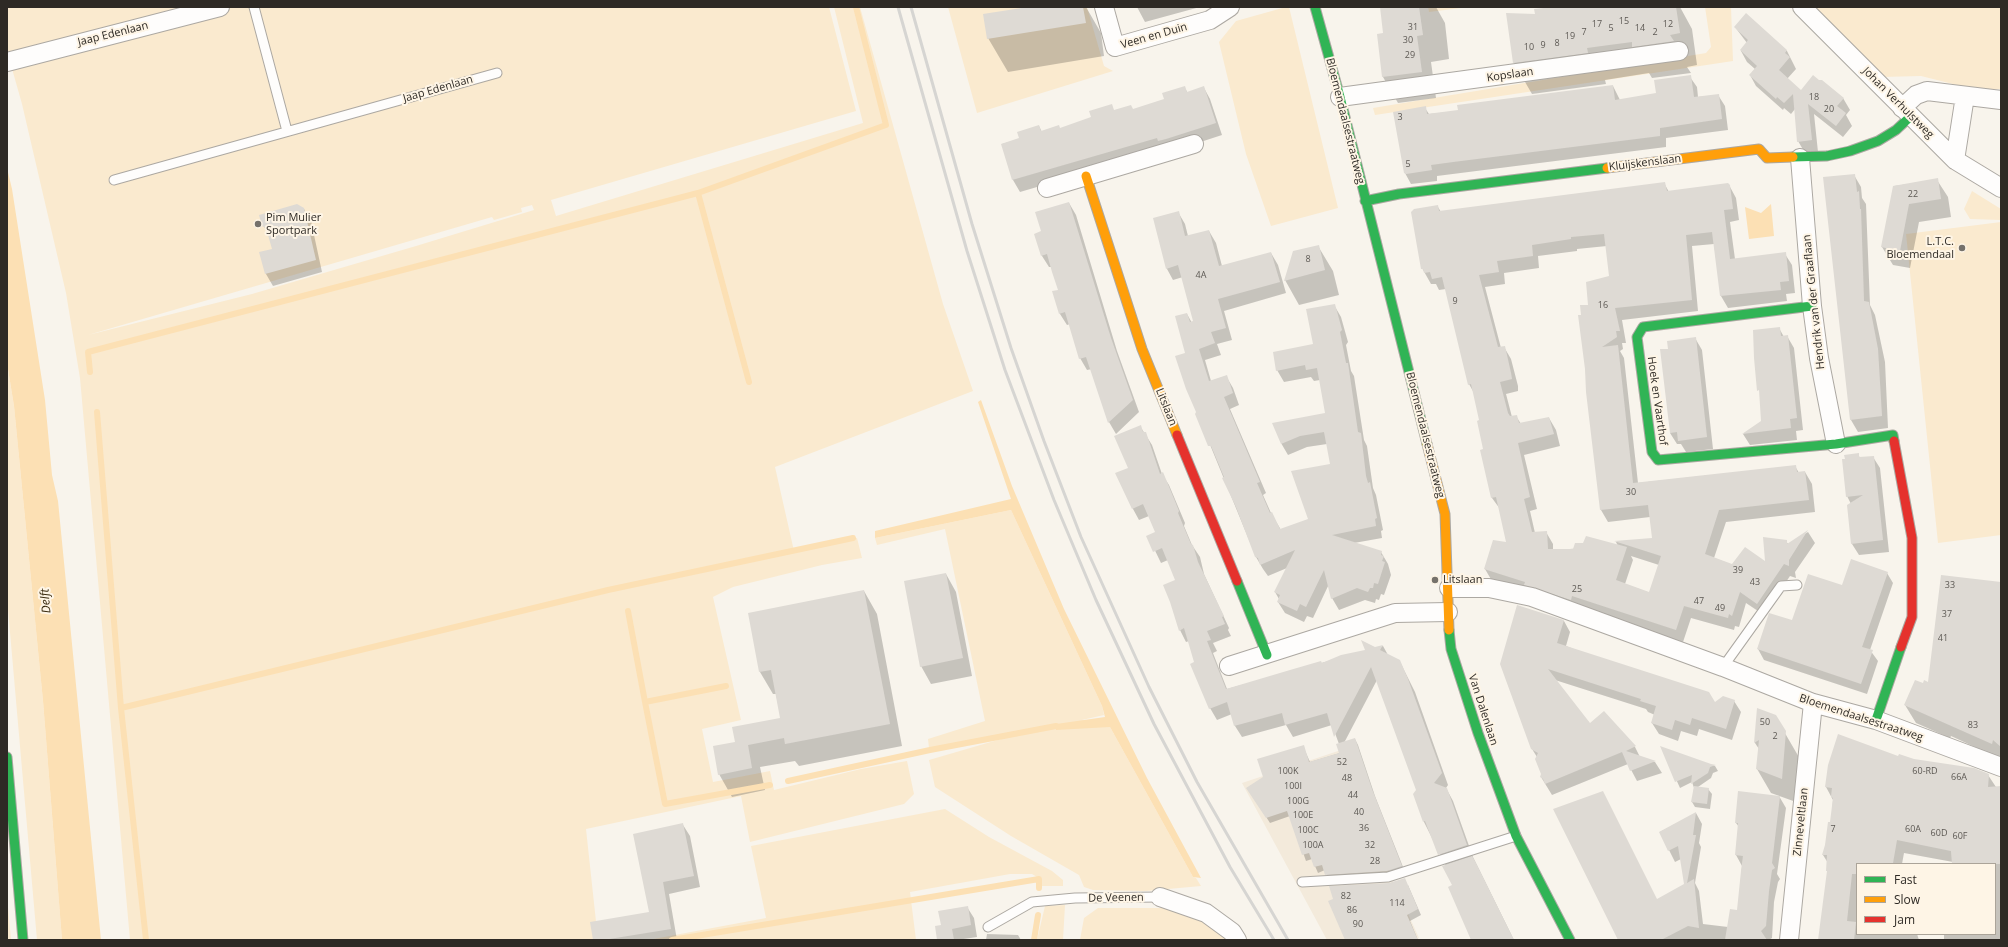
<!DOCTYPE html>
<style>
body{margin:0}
#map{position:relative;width:2008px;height:947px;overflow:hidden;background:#f8f4ec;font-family:"Open Sans",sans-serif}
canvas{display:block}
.frame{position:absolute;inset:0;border:8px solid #2e2a25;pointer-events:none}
.legend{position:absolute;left:1856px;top:863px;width:140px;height:72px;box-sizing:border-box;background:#fef5e6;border:1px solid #aba499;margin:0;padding:5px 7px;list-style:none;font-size:12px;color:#2e2a25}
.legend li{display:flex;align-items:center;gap:8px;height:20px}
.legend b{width:20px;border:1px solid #aba499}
</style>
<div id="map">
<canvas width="2008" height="947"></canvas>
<div class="frame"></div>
<ul class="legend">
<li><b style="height:5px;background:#30b455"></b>Fast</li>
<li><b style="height:5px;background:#ff9f0a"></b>Slow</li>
<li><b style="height:5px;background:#e5322d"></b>Jam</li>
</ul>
</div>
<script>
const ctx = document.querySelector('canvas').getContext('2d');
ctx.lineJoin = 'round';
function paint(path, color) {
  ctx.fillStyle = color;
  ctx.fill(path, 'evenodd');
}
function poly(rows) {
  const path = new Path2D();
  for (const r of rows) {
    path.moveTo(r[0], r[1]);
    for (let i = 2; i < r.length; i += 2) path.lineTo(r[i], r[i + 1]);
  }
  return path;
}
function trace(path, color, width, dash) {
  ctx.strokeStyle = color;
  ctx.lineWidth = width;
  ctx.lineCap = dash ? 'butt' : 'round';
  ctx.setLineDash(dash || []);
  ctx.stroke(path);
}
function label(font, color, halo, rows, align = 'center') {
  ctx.font = font + ' "Open Sans",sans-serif';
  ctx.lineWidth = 4;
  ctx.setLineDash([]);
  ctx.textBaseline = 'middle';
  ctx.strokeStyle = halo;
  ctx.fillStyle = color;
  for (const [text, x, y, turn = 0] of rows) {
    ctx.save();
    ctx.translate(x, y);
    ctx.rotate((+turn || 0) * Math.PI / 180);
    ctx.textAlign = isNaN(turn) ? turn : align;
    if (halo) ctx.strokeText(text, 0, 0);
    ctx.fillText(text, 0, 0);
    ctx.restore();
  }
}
const built = poly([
 [1344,749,1390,874,1419,938,1415,940,1327,940,1242,783]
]);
const green = poly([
 [7,7,829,7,856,111,551,200,556,216,863,123,834,7,860,7,943,304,973,391,775,467,794,551,857,538,862,558,822,565,733,587,713,597,741,720,702,729,713,782,770,771,774,790,861,769,907,761,914,794,904,804,750,842,741,796,586,829,598,940,130,940,80,378,66,293,22,104,7,51],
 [532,205,534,210,416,246,252,294,88,335,492,217,494,220,522,212,521,208],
 [948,7,1087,7,1104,66,1113,71,977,113],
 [1286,7,1289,7,1338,208,1271,226,1246,154,1219,42,1236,21],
 [1428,7,1469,7,1429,12],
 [1705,7,1731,7,1733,61,1375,115,1373,108,1706,53,1711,47],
 [1813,7,2001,7,2001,89,1973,89,1921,76,1882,77],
 [1972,191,2001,209,2001,220,1970,219,1964,209],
 [2001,222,2001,535,1938,543,1906,234],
 [7,363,14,406,43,701,62,940,37,940,7,598],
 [1011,510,1102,706,1104,715,1082,720,1110,727,1193,877,1196,878,1201,886,1146,891,1093,890,1084,887,1079,875,1011,836,935,787,929,760,1049,725,929,748,928,739,985,721,945,529,877,545,875,538],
 [945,809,989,837,1052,871,1063,880,1063,886,1039,886,1037,877,1032,874,1010,874,910,892,916,940,648,940,766,918,751,846],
 [7,896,11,940,7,940],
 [1065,905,1063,940,1037,940,1045,906],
 [1098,908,1187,908,1229,940,1080,940,1084,918]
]);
const water = poly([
 [7,168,12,189,45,400,52,475,58,501,101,940,62,940,43,701,14,406,7,363],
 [1771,204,1774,236,1749,239,1745,207,1761,213],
 [981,400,1012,486,1064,609,1147,778,1201,878,1193,877,1110,727,1056,730,1056,724,1105,717,1102,706,1011,510,875,538,875,531,1011,499,978,402]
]);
const shadow = poly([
 [1035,7,1086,7,1101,33,1104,56,1008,72,988,38],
 [1137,7,1200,7,1145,22],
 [1381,7,1436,7,1445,23,1449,59,1431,62,1436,98,1398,103,1383,77,1378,35,1384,34],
 [1560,7,1680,7,1692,29,1697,65,1687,67,1691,73,1652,78,1649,73,1605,80,1606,84,1532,94,1514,63,1536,15],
 [1746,14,1787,51,1796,69,1787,79,1801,91,1843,98,1850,110,1846,115,1852,126,1843,137,1814,114,1818,152,1805,153,1798,141,1795,109,1791,114,1784,108,1783,110,1756,86,1750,75,1755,69,1747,62,1741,51,1747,43,1735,27],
 [1690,77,1697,87,1698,97,1718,95,1725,106,1728,130,1666,138,1666,147,1437,176,1437,181,1411,184,1405,173,1425,108,1429,114,1459,111,1613,86,1620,100,1657,94],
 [1184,87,1188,93,1204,88,1210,99,1222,135,1173,151,1163,150,1020,192,1013,180,1002,144,1020,139,1039,126,1042,132,1060,129,1114,111,1133,110,1165,100],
 [1854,175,1861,187,1862,198,1866,204,1870,305,1875,315,1885,362,1888,428,1858,432,1851,420],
 [1937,180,1948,197,1951,217,1919,222,1910,268,1893,265,1882,247,1894,186],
 [1664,183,1669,192,1729,185,1736,198,1739,220,1730,222,1735,259,1785,254,1792,265,1795,293,1786,294,1787,301,1728,308,1721,296,1714,244,1692,246,1698,311,1622,320,1626,343,1622,343,1623,349,1620,351,1624,358,1638,483,1795,466,1799,473,1805,472,1812,484,1815,512,1726,522,1714,558,1733,565,1766,563,1786,541,1788,544,1808,532,1815,543,1795,572,1796,578,1790,576,1764,615,1746,603,1739,627,1735,626,1734,630,1691,618,1683,642,1492,581,1485,569,1507,544,1500,509,1492,498,1480,421,1474,393,1469,384,1446,289,1439,290,1436,284,1431,284,1422,268,1438,207,1441,212],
 [1607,246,1611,277,1582,316,1587,391,1601,510,1608,522,1650,517,1653,539,1616,542,1618,546,1553,550,1553,544,1546,532,1535,533,1530,511,1537,509,1524,455,1560,446,1556,430,1549,418,1521,424,1516,416,1512,417,1506,394,1518,391,1518,386,1511,359,1504,347,1501,348,1485,287,1505,284,1504,273,1539,268,1538,256,1577,251,1577,249],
 [1631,556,1659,565,1650,593,1625,584,1633,560],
 [1069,203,1076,215,1117,351,1139,412,1116,434,1109,422,1092,369,1087,370,1080,358,1070,324,1067,325,1060,314,1059,290,1052,267,1049,267,1042,256,1043,232],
 [304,209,311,221,322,272,273,286,266,274,261,253,273,250,270,237,263,225],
 [1178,212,1185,224,1188,236,1209,231,1216,243,1222,266,1271,253,1278,265,1286,293,1224,311,1232,340,1217,344,1221,355,1205,360,1211,381,1226,376,1233,388,1239,405,1230,409,1266,493,1263,495,1271,513,1281,530,1310,520,1331,465,1327,444,1307,447,1288,455,1281,443,1326,414,1320,380,1314,381,1311,377,1284,382,1277,370,1314,345,1334,305,1341,317,1348,342,1346,345,1351,371,1354,376,1364,440,1367,446,1373,488,1376,495,1383,530,1381,531,1382,538,1354,543,1381,552,1388,564,1391,575,1384,595,1381,594,1379,600,1376,599,1375,603,1365,600,1339,610,1332,598,1329,584,1313,618,1307,616,1304,622,1285,613,1278,602,1279,599,1275,592,1287,568,1268,576,1263,569,1256,557,1197,413,1186,353,1187,314,1192,323,1195,322,1183,277,1173,280,1167,269],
 [1318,246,1333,271,1339,295,1299,305,1285,280],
 [1779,328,1784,337,1787,336,1794,348,1803,430,1796,431,1797,440,1750,445,1743,434,1762,422,1760,393,1755,358],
 [1695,338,1702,350,1713,449,1686,452,1681,444,1677,444,1670,433,1669,350],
 [1140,426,1152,445,1162,474,1169,485,1185,523,1184,526,1192,545,1200,557,1204,574,1229,628,1228,630,1231,636,1213,643,1217,651,1213,653,1227,689,1383,646,1388,655,1399,660,1415,692,1448,785,1446,788,1453,801,1473,857,1514,940,1474,940,1446,866,1424,822,1417,790,1377,680,1344,743,1355,739,1358,745,1375,796,1405,872,1329,880,1325,870,1318,873,1312,859,1306,861,1290,816,1270,823,1251,793,1264,777,1303,746,1310,762,1340,753,1339,744,1332,725,1293,737,1286,725,1242,737,1235,726,1232,714,1217,720,1210,708,1189,641,1186,642,1180,630,1176,581,1168,560,1161,563,1148,536,1156,533,1149,516,1139,520,1133,509,1129,468],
 [1858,454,1860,458,1873,457,1880,468,1889,552,1859,555,1852,544,1851,504,1847,496],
 [1887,573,1893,583,1870,650,1878,661,1867,694,1764,660,1758,649,1792,622,1843,587],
 [946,574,956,592,972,676,931,684,921,666],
 [2001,583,2001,759,1951,736,1950,738,1916,723,1905,705,1924,684,1928,683],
 [864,591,877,614,902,746,799,766,795,761,760,767,765,790,732,797,719,774,737,742,781,719,776,694,773,694,760,672,749,614],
 [1518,606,1564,621,1570,632,1566,646,1715,703,1734,701,1741,712,1732,740,1699,729,1697,736,1681,731,1678,741,1659,734,1652,723,1655,715,1648,712,1646,709,1555,680,1590,724,1604,712,1635,747,1640,757,1655,762,1662,773,1637,781,1628,764,1552,795,1541,777,1542,774,1537,757,1532,749],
 [1758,709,1775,716,1800,759,1796,802,1771,793,1757,769,1759,749,1755,743],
 [1662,748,1715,766,1718,771,1713,773,1711,778,1698,787,1708,789,1712,794,1710,809,1695,807,1692,802,1694,788,1692,782,1680,788],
 [1899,757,1988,775,1996,787,2001,787,2001,940,1944,940,1944,934,1995,934,1995,864,1953,864,1953,862,1904,853,1902,864,1857,864,1857,934,1917,934,1919,940,1820,940,1828,873,1828,863,1823,855,1831,823,1833,800,1826,787],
 [1779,796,1786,808,1777,874,1780,879,1778,882,1774,902,1772,938,1769,940,1619,940,1658,900,1685,885,1681,859,1675,862,1660,832,1696,813,1702,824,1699,843,1701,847,1695,883,1699,891,1703,924,1728,927,1738,911,1742,866,1736,855,1739,827,1736,823],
 [683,825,690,836,700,887,669,894,677,940,594,940,650,913],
 [1408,885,1421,915,1410,921,1418,940,1347,940],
 [967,907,974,918,977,937,957,940,938,940,942,926],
 [987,934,1018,935,1021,940,986,940]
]);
const stream = poly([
 [698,193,886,125,856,7],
 [90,372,88,352,698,193,749,382],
 [97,412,121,708,146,940],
 [628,611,645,702,726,686],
 [645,702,665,804,770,785],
 [121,708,608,590,853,538],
 [788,781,930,750,1056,726],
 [672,940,1039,879,1039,888],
 [1034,940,1038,915]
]);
const building = poly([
 [1028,7,1083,7,1086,23,987,39,983,14],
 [1380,7,1419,7,1423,35,1417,36,1422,72,1382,77,1377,34,1383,33],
 [1553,7,1676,7,1680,33,1670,35,1674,41,1632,47,1632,42,1609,45,1587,48,1588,53,1513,63,1506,13,1535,14,1534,9],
 [1746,13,1787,50,1785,53,1790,57,1779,70,1801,90,1813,75,1819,80,1822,80,1844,98,1837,106,1846,113,1836,126,1808,104,1812,140,1797,142,1793,94,1784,103,1777,97,1776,99,1749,75,1757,66,1740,50,1748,40,1734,27],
 [1691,75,1694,97,1719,94,1722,119,1660,128,1660,136,1453,162,1431,165,1432,170,1406,174,1404,173,1393,112,1426,106,1427,114,1458,110,1457,105,1613,85,1615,100,1656,93,1654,80],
 [1185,86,1187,92,1204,86,1216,123,1166,139,1158,141,1157,138,1012,180,1001,144,1019,138,1017,132,1039,125,1041,131,1059,125,1060,128,1091,117,1089,111,1112,104,1114,110,1131,105,1133,109,1164,99,1162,93],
 [1855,174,1857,192,1859,191,1860,209,1861,209,1864,301,1869,302,1878,349,1882,416,1850,420,1823,177],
 [1938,178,1941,199,1909,204,1900,251,1881,247,1893,186],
 [1665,182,1667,191,1728,183,1730,185,1733,209,1724,210,1730,259,1786,252,1789,281,1780,282,1781,290,1720,296,1712,232,1686,235,1692,300,1615,308,1620,331,1616,331,1617,337,1602,347,1618,345,1633,483,1796,465,1797,472,1805,471,1809,500,1719,510,1705,554,1732,564,1745,547,1765,561,1763,537,1787,540,1787,544,1808,530,1789,560,1789,566,1784,564,1757,604,1740,592,1732,616,1729,614,1728,618,1684,606,1676,630,1572,596,1571,600,1524,585,1525,582,1484,569,1493,540,1506,542,1496,497,1491,498,1480,450,1483,449,1477,421,1479,420,1471,384,1468,385,1442,277,1432,279,1430,272,1424,273,1423,269,1421,269,1411,212,1414,209,1438,205,1439,211],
 [1604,234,1609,276,1586,282,1588,305,1580,305,1581,315,1578,315,1585,369,1586,392,1600,510,1648,505,1652,538,1614,541,1661,556,1649,592,1616,580,1627,547,1586,536,1583,543,1575,543,1573,549,1548,549,1547,531,1532,532,1524,499,1530,497,1518,443,1554,434,1549,417,1519,423,1517,415,1510,416,1508,413,1500,382,1512,379,1511,373,1505,346,1498,347,1479,275,1499,272,1497,261,1533,256,1532,245,1571,239,1571,237],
 [1069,202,1111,338,1133,400,1108,423,1086,357,1079,359,1065,312,1059,314,1052,291,1058,290,1052,272,1047,254,1041,256,1034,234,1041,231,1035,212],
 [297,204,304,208,316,260,265,274,259,252,272,249,266,228,262,226,259,215],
 [1179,211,1185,236,1209,230,1219,266,1271,252,1280,282,1218,299,1226,328,1211,332,1215,343,1199,349,1209,381,1227,375,1233,393,1224,397,1260,482,1257,483,1270,513,1272,512,1280,529,1308,519,1291,471,1330,464,1324,432,1300,436,1281,444,1272,423,1325,413,1317,368,1306,370,1305,365,1276,371,1273,352,1313,344,1306,309,1335,304,1342,330,1340,332,1346,363,1348,363,1358,432,1361,433,1366,476,1368,483,1370,482,1377,518,1375,519,1376,526,1332,535,1382,551,1381,555,1384,556,1382,561,1385,562,1378,584,1374,583,1373,588,1370,588,1368,592,1357,588,1331,599,1324,570,1306,607,1300,604,1297,611,1277,602,1280,595,1274,592,1295,550,1260,565,1258,558,1255,557,1236,507,1222,478,1224,477,1214,453,1211,446,1208,446,1195,414,1196,412,1186,389,1175,356,1185,353,1175,316,1187,313,1190,322,1193,321,1178,265,1166,269,1153,218],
 [1319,245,1325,270,1284,281,1293,251],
 [1780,327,1781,336,1788,335,1797,418,1790,419,1791,428,1742,434,1761,421,1759,390,1757,391,1754,358,1753,330],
 [1696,337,1707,437,1678,441,1677,432,1670,433,1660,349,1668,349,1667,341],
 [1141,425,1143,432,1146,432,1160,474,1163,472,1179,511,1178,513,1188,537,1191,544,1193,545,1198,562,1224,616,1222,617,1225,624,1207,631,1211,640,1207,641,1226,689,1290,670,1321,661,1322,663,1341,655,1365,650,1361,640,1375,647,1383,645,1380,650,1400,660,1408,679,1442,773,1434,783,1447,788,1467,845,1438,855,1425,821,1423,822,1413,794,1416,790,1371,667,1334,737,1327,713,1285,725,1282,713,1234,726,1227,702,1209,709,1190,664,1194,662,1184,628,1179,631,1170,602,1163,585,1175,580,1162,548,1153,552,1146,536,1155,532,1143,504,1132,509,1115,473,1128,468,1114,436],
 [1859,453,1859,457,1874,456,1883,540,1851,544,1847,505,1863,495,1846,497,1842,459,1845,459,1844,455],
 [1851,559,1888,572,1862,647,1873,650,1861,684,1757,649,1769,613,1792,620,1808,574,1842,585],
 [946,573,963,658,920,667,904,581],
 [1941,575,2001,582,2001,747,1993,740,1992,744,1904,705,1915,680,1923,683,1924,680,1928,682],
 [864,590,890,724,785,744,784,738,748,745,752,768,718,775,713,746,735,742,732,727,780,718,771,670,759,672,748,613],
 [1517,605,1564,620,1557,643,1709,692,1715,702,1723,696,1735,700,1726,729,1692,718,1690,725,1675,720,1672,730,1651,723,1656,706,1640,701,1641,699,1548,669,1590,723,1604,711,1636,746,1626,751,1656,761,1630,771,1622,752,1545,784,1543,779,1540,777,1541,774,1535,759,1538,753,1531,749,1500,664],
 [1757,708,1776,715,1786,731,1782,779,1756,769,1759,740,1754,743],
 [1838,734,1898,756,1899,754,1914,759,1974,768,1989,774,1988,787,2001,786,2001,864,1952,864,1951,851,1897,840,1893,863,1857,864,1857,874,1852,874,1847,921,1856,922,1854,940,1818,940,1827,871,1826,871,1827,855,1822,855,1825,845,1828,822,1830,822,1833,798,1831,797,1832,788,1825,787,1828,765],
 [1355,738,1372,789,1402,866,1387,871,1325,875,1322,865,1314,867,1309,853,1302,855,1287,811,1266,818,1246,788,1263,777,1257,759,1304,745,1309,762,1339,753,1336,744],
 [1660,746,1711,764,1716,765,1710,767,1708,773,1691,784,1692,775,1675,782],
 [1694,786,1709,788,1707,804,1691,802],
 [1603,791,1657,899,1684,884,1678,846,1668,851,1659,832,1696,812,1693,835,1696,835,1687,883,1694,879,1699,928,1688,926,1661,940,1618,940,1553,809],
 [1738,791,1780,796,1772,863,1775,868,1772,870,1769,891,1766,926,1761,931,1767,940,1725,940,1730,909,1737,910,1741,871,1743,856,1735,855,1738,823,1735,823],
 [683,823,694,876,663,882,671,929,603,940,593,940,590,922,649,912,633,834],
 [1472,856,1476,863,1514,940,1471,940,1448,887,1452,885,1442,866],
 [1405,878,1418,909,1407,915,1418,940,1345,940,1328,901,1333,899,1329,886,1389,883],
 [968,906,971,925,952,929,954,940,937,940,935,926,941,925,938,911]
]);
const lane = poly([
 [254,7,287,131],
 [114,180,497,73],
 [1723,667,1781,586,1797,585],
 [1302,882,1388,877,1516,836],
 [988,927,1032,902,1075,898,1160,897]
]);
const street = poly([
 [1104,7,1115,47,1210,20,1230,7],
 [1802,7,1955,160,2001,188],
 [7,62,220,7],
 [1340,97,1679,51],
 [1902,108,1916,95,1927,91,2001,100],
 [1800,158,1812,306,1819,358,1836,444],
 [1955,160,1965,96],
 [1047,188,1194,144],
 [1449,588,1489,588,1532,597,1723,667,1813,703,1876,720,2001,767],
 [1229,666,1395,613,1448,612],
 [1160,897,1206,913,1232,932,1237,940],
 [1789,940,1813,703]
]);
const fast = poly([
 [1315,7,1340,97,1427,444],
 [1793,157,1827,156,1850,151,1878,141,1896,130,1911,116],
 [1365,201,1399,194,1607,168],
 [1812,306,1643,327,1637,337,1652,452,1658,460,1836,444,1893,435,1894,441],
 [1237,581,1267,655],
 [1449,630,1451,649,1478,733,1516,836,1570,940],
 [1876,720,1901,647],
 [7,757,23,940]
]);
const slow = poly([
 [1607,168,1759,149,1767,158,1793,157],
 [1086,176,1142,349,1177,435],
 [1427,444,1445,514,1449,630]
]);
const jam = poly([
 [1177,435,1237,581],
 [1894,441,1912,538,1912,617,1901,647]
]);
const rail = poly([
 [898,7,967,251,1005,370,1054,500,1096,600,1154,724,1230,867,1274,940],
 [911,7,972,224,1011,348,1044,441,1081,537,1149,687,1197,782,1288,940]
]);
const markers = [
 [258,224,4,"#75716b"],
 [1962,248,4,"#75716b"],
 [1435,580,4,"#75716b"]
];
const numberNames = [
 ["15",1624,21],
 ["17",1597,24],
 ["12",1668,24],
 ["31",1413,27],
 ["5",1611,28],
 ["14",1640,28],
 ["7",1584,32],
 ["2",1655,32],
 ["19",1570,36],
 ["30",1408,40],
 ["8",1557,43],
 ["9",1543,45],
 ["10",1529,47],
 ["29",1410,55],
 ["18",1814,97],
 ["20",1829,109],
 ["3",1400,117],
 ["5",1408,164],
 ["22",1913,194],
 ["8",1308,259],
 ["4A",1201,275],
 ["9",1455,301],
 ["16",1603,305],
 ["30",1631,492],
 ["39",1738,570],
 ["43",1755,582],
 ["33",1950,585],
 ["25",1577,589],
 ["47",1699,601],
 ["49",1720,608],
 ["37",1947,614],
 ["41",1943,638],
 ["50",1765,722],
 ["83",1973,725],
 ["2",1775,736],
 ["52",1342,762],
 ["100K",1288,771],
 ["60-RD",1925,771],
 ["66A",1959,777],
 ["48",1347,778],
 ["100I",1293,786],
 ["44",1353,795],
 ["100G",1298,801],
 ["40",1359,812],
 ["100E",1303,815],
 ["36",1364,828],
 ["7",1833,829],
 ["60A",1913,829],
 ["100C",1308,830],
 ["60D",1939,833],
 ["60F",1960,836],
 ["100A",1313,845],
 ["32",1370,845],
 ["28",1375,861],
 ["82",1346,896],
 ["114",1397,903],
 ["86",1352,910],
 ["90",1358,924]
];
const streetNames = [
 ["Jaap Edenlaan",113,34,-14],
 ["Veen en Duin",1154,36,-16],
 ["Kopslaan",1510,75,-8],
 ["Jaap Edenlaan",438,89,-16],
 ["Johan Verhulstweg",1898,103,45],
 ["Bloemendaalsestraatweg",1345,121,76],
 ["Kluijskenslaan",1645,163,-7],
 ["Hendrik van der Graaflaan",1814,302,-96],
 ["Hoek en Vaarthof",1657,401,82],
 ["Litslaan",1166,407,68],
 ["Bloemendaalsestraatweg",1425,435,76],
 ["Van Dalenlaan",1483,710,72],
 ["Bloemendaalsestraatweg",1861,718,18],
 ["Zinneveltlaan",1801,822,-84],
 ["De Veenen",1116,898,-1]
];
const poiNames = [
 ["Pim Mulier",266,218],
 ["Sportpark",266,231],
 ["L.T.C.",1954,242,"right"],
 ["Bloemendaal",1954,255,"right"],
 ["Litslaan",1443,580]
];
const waterNames = [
 ["Delft",46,601,-95]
];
paint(built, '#f3eadb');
paint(green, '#faeacf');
paint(water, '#fce0b4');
paint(shadow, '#0003');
trace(stream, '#fce0b4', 6);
paint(building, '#dedad4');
trace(lane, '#aca8a2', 11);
trace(street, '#aca8a2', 20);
trace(fast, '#aca8a2', 11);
trace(slow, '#aca8a2', 11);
trace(jam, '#aca8a2', 11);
trace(lane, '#fefdfc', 9);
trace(street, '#fefdfc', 18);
trace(fast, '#30b455', 9);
trace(slow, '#ff9f0a', 9);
trace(jam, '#e5322d', 9);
trace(rail, '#d6d5d2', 3);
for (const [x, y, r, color] of markers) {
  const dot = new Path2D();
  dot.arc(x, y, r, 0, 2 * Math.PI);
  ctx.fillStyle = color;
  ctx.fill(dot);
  trace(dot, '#fef5e6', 1.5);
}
label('9px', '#5d5954', null, numberNames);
label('11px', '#2e2a25', '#fef5e6', streetNames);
label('11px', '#2e2a25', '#fef5e6', poiNames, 'left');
label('italic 12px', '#36270b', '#fef5e6', waterNames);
</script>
